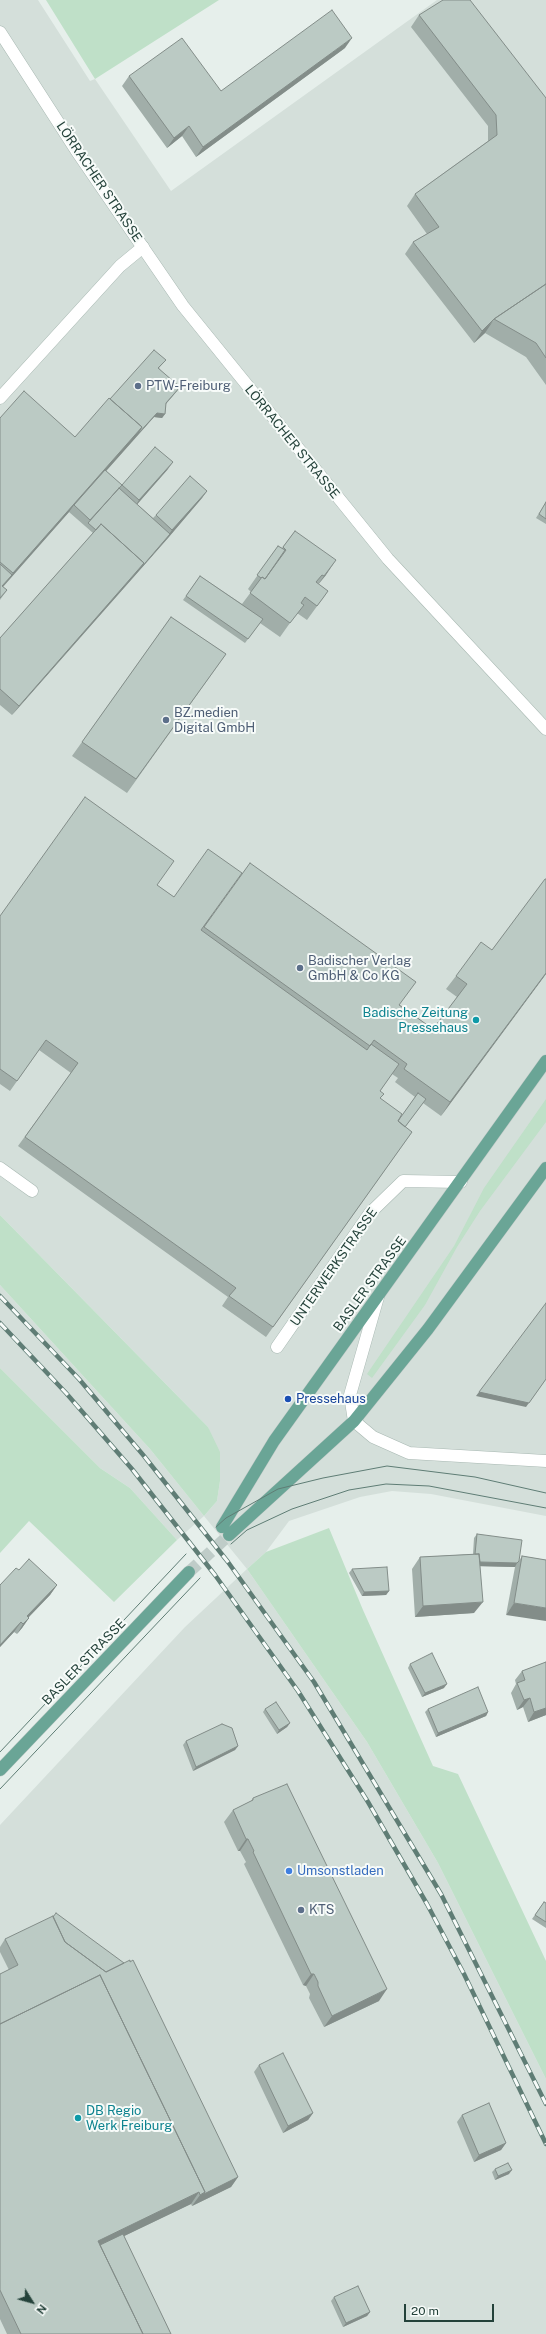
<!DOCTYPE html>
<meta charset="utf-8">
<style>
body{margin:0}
#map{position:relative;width:546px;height:2334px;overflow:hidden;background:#e6efeb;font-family:"Public Sans",sans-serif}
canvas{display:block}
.north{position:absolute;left:12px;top:2282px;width:40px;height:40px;-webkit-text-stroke:3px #f7fbf9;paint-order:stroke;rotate:127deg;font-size:11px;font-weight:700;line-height:16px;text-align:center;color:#24423a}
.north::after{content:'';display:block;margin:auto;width:14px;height:18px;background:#24423a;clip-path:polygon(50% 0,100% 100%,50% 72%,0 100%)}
.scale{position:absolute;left:404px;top:2304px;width:90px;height:18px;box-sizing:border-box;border:2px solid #24423a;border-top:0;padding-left:5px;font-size:12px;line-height:14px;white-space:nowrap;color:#24423a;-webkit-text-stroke:3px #f7fbf9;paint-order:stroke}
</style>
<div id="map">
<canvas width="546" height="2334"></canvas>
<div class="north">N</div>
<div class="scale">20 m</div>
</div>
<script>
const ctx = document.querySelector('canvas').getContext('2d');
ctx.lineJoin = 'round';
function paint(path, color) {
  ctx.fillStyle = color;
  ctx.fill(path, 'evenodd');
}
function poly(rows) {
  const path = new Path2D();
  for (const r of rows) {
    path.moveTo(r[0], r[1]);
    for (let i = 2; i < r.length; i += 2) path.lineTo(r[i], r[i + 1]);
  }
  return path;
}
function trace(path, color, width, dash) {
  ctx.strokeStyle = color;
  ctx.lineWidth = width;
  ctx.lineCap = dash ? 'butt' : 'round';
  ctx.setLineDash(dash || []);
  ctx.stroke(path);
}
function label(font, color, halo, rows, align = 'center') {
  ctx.font = font + ' "Public Sans",sans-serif';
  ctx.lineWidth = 4;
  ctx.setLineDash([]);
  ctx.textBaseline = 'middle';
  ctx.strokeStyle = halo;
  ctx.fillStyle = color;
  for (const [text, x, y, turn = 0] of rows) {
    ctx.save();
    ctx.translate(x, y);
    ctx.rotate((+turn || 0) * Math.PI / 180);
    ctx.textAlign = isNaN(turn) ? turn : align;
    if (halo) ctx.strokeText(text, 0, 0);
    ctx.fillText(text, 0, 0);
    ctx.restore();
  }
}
const built = poly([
 [0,0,38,0,90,81,95,79,171,191,437,0,546,0,546,1516,431,1494,392,1491,360,1497,289,1521,266,1552,247,1569,367,1742,438,1863,546,2079,546,2334,0,2334,0,1825,185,1627,247,1569,204,1516,177,1540,130,1488,100,1468,0,1368,0,1285,150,1449,204,1516,217,1501,220,1481,208,1427,0,1215]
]);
const green = poly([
 [46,0,219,0,95,79],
 [546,1099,546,1122,480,1211,457,1247,425,1305,372,1378,367,1374,454,1246,484,1188],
 [0,1215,208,1427,220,1452,220,1481,217,1501,204,1516,150,1449,0,1285],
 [0,1368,100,1468,130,1488,177,1540,114,1602,29,1521,0,1553],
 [329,1528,363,1610,433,1766,458,1774,546,1961,546,2079,438,1863,367,1742,247,1569,266,1552]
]);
const primaryTunnel = poly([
 [189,1572,229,1535]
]);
const service = poly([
 [0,398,120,266,143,247],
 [0,1168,32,1191],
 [378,1297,350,1395,354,1421,373,1437,409,1453,546,1461],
 [277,1347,370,1213,403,1181,461,1182]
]);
const tertiary = poly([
 [0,32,76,150,183,306,388,559,546,729]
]);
const primary = poly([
 [222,1527,274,1441,546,1061],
 [229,1535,354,1421,428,1329,546,1168],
 [0,1770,189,1572]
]);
const tram = poly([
 [216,1527,226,1518,278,1489,323,1478,387,1466,475,1477,546,1493],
 [231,1544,247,1530,292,1509,349,1490,386,1484,429,1486,546,1508],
 [0,1752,186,1554],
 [0,1789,200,1578]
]);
const rail = poly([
 [0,1296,79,1379,144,1456,228,1562,314,1682,441,1894,546,2104],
 [0,1323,66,1393,132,1469,215,1575,298,1691,368,1802,427,1904,464,1974,546,2144]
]);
const wall = poly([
 [419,15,546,98,546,385,526,357,485,333,474,343,405,254,413,242,427,234,407,206,415,194,488,141,488,126,411,27],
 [345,48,196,157,182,136,167,148,122,86,129,76,221,91],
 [166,360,159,368,177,391,166,404,165,414,162,418,154,417,106,471,122,485,168,469,137,504,153,518,156,515,207,491,202,498,168,538,12,715,0,705,0,638,93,533,69,512,3,587,7,590,0,600,0,418,75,437,110,399],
 [546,502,546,524,536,518],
 [295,531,326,575,318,584,328,591,307,620,297,613,280,637,260,623,245,643,183,600,200,576,242,604,251,592,248,589,278,546,282,548],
 [171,617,226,654,127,793,72,756],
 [546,879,546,974,441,1116,423,1103,405,1127,412,1132,266,1337,222,1306,228,1297,18,1146,71,1073,39,1050,10,1091,0,1084,0,916,157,885,174,897,400,1005,433,1029,457,997,446,989,456,976,492,950],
 [392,1074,398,1078,395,1082,415,1097,398,1121,380,1098,380,1091],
 [477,1534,519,1561,522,1556,546,1560,506,1615,515,1567,480,1566,474,1613,415,1617,412,1569,420,1557,473,1554,474,1538],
 [352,1569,389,1591,386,1595,362,1596,349,1573],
 [19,1570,57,1585,50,1595,28,1618,29,1618,22,1628,17,1634,14,1632,0,1647,0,1585],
 [546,1662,546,1715,528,1722,523,1707,517,1710,511,1693,516,1684,515,1680,522,1671],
 [410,1664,444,1688,422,1697,408,1668],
 [265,1709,290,1723,287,1727,277,1734,263,1712],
 [428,1709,488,1712,486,1716,436,1737,425,1712],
 [186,1741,238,1746,235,1750,193,1771,183,1745],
 [253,1798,379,2001,324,2027,309,1998,310,1994,306,1986,303,1985,244,1864,246,1862,240,1851,238,1851,224,1822,233,1810,251,1801],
 [544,1902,546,1903,546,1928,532,1919],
 [5,1939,238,2177,231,2187,192,2206,191,2204,124,2236,171,2334,7,2334,0,2319,0,1974,9,1970,0,1952,0,1947],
 [259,2065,313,2113,308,2120,283,2133,254,2072],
 [462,2115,506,2143,501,2150,474,2162,457,2122],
 [495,2169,509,2174,495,2180,492,2172],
 [334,2297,370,2312,367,2316,343,2327,331,2301]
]);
const shadedWall = poly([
 [352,38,345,48,196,157,203,147],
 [189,126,182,136,167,148,174,138],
 [493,321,485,333,474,343,482,331],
 [180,387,177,391,163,407,166,403],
 [157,413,165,414,162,418,154,417,75,506,74,505,69,512,0,590,0,589,13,573,142,427],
 [173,462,168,469,134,508,139,500],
 [207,491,202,498,168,538,12,715,19,706,144,563,167,537,172,530],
 [336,560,326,575,313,591,324,576],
 [546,973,546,974,441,1116,450,1102],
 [546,1379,526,1407,476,1396,479,1392],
 [474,1562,517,1563,515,1567,471,1566],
 [57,1585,50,1595,23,1623,27,1616],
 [389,1591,386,1595,362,1596,364,1592],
 [483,1602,474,1613,415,1617,423,1606],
 [514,1603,546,1608,546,1621,506,1615],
 [29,1618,22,1628,17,1634,23,1624],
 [21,1622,14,1632,0,1647,0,1645],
 [447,1684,444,1688,422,1697,425,1693],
 [530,1698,523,1707,517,1710,524,1700],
 [546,1708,546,1715,528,1722,534,1712],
 [488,1712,486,1716,436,1737,438,1733],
 [290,1723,287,1727,277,1734,279,1730],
 [238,1746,235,1750,193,1771,196,1767],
 [246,1839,248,1839,240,1851,238,1851],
 [311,1974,314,1974,306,1986,303,1985],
 [387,1989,379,2001,324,2027,332,2016],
 [313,2113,308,2120,283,2133,288,2126],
 [506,2143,501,2150,474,2162,479,2155],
 [512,2170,509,2174,495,2180,498,2176],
 [238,2177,231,2187,192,2206,200,2195],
 [199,2192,191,2204,93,2251,98,2241],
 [370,2312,367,2316,343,2327,346,2323]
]);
const building = poly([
 [443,0,470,0,546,98,546,284,494,319,482,331,413,242,439,227,415,194,497,135,496,115,419,15,443,0],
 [332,10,352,38,203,147,189,126,174,138,129,76,182,38,221,91,332,10],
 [546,284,546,358,536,343,494,319,546,284],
 [154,350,166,360,158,368,180,387,166,403,165,414,157,413,137,435,142,427,110,399,154,350],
 [24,391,75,437,109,398,142,427,13,573,0,562,0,418,24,391],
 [155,447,173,462,139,500,122,485,155,447],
 [105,470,122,485,90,520,74,505,105,470],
 [190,476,207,491,172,530,156,515,190,476],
 [119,488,170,534,140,569,144,563,101,524,96,530,88,523,119,488],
 [546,502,546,519,539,514,546,502],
 [101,524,144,563,19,706,0,689,0,638,101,524],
 [295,531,336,560,324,576,322,575,316,582,328,591,323,598,317,606,305,597,301,603,304,605,290,623,250,593,262,577,265,579,286,550,283,547,295,531],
 [278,546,285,550,265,579,262,577,261,578,257,575,278,546],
 [0,564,12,575,2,586,7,590,0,598,0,564],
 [200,576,263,619,248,639,186,596,200,576],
 [171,617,226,654,136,779,82,742,171,617],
 [85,797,174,861,157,885,174,897,208,849,242,873,201,930,367,1050,371,1044,399,1064,380,1091,384,1094,380,1098,402,1114,398,1121,412,1132,273,1327,229,1296,236,1288,25,1137,78,1063,46,1040,17,1081,0,1069,0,916,85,797],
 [250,863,416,982,399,1005,433,1029,467,984,456,976,481,942,492,950,545,879,546,879,546,973,450,1102,404,1069,407,1064,374,1040,370,1046,204,927,250,863],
 [418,1093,426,1099,405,1127,398,1121,418,1093],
 [546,1303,546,1379,529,1403,479,1392,546,1303],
 [477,1534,522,1540,519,1561,517,1563,480,1562,479,1554,475,1554,477,1534],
 [479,1554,483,1602,423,1606,420,1557,479,1554],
 [522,1556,546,1560,546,1608,514,1603,522,1556],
 [29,1559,57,1585,27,1616,29,1618,23,1624,21,1622,0,1645,0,1585,16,1568,19,1570,29,1559],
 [387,1567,389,1591,364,1592,352,1569,387,1567],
 [432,1653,447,1684,425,1693,410,1664,432,1653],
 [546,1662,546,1708,534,1712,530,1698,524,1700,517,1683,525,1680,522,1671,546,1662],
 [478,1687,488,1712,438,1733,428,1709,478,1687],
 [276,1702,290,1723,279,1730,265,1709,276,1702],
 [222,1724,232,1728,238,1746,196,1767,186,1741,222,1724],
 [287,1784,387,1989,332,2016,318,1986,318,1982,314,1974,311,1974,253,1852,254,1851,248,1839,246,1839,233,1810,253,1800,253,1798,287,1784],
 [544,1902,546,1903,546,1922,535,1915,544,1902],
 [56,1913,124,1963,106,1972,65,1942,53,1917,56,1913],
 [53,1916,65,1942,106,1972,130,1960,130,1962,133,1960,238,2177,204,2194,205,2192,100,1975,0,2024,0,1974,18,1965,5,1939,53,1916],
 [100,1975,205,2192,200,2195,199,2192,98,2241,143,2334,21,2334,0,2290,0,2024,100,1975],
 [283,2053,313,2113,288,2126,259,2065,283,2053],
 [489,2103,506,2143,479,2155,462,2115,489,2103],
 [508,2163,512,2170,498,2176,495,2169,508,2163],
 [123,2234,171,2334,143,2334,100,2245,123,2234],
 [358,2286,370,2312,346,2323,334,2297,358,2286]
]);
const markers = [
 [138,386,4,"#5c6f8a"],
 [166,720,4,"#5c6f8a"],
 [300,968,4,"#5c6f8a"],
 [476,1020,4,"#0f9aa8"],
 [288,1399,4,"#1a4fb4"],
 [289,1871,4,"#3f7fe0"],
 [301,1910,4,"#5c6f8a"],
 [78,2118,4,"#0f9aa8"]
];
const streetNames = [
 ["LÖRRACHER STRASSE",99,182,56],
 ["LÖRRACHER STRASSE",292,442,51],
 ["UNTERWERKSTRASSE",334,1267,-55],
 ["BASLER STRASSE",370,1284,-54],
 ["BASLER STRASSE",84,1662,-46]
];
const serviceNames = [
 ["PTW-Freiburg",146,386],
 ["BZ.medien",174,713],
 ["Digital GmbH",174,728],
 ["Badischer Verlag",308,961],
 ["GmbH & Co KG",308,976],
 ["KTS",309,1910]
];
const cultureNames = [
 ["Badische Zeitung",468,1013],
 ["Pressehaus",468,1028],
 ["DB Regio",86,2111,"left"],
 ["Werk Freiburg",86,2126,"left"]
];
const transitNames = [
 ["Pressehaus",296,1399]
];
const shopNames = [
 ["Umsonstladen",297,1871]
];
paint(built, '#d4dfda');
paint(green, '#bfe0c8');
trace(primaryTunnel, '#bfccc8', 12, [12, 6]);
trace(service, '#a8b8b2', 13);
trace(tertiary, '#a8b8b2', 13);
trace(primary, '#c2cac8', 13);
trace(service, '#fff', 12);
trace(tertiary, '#fff', 12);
trace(primary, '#6aa596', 12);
trace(tram, '#5f7d75', 1);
trace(rail, '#5f7d75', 4.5);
trace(rail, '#f7fbf9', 3, [9]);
paint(wall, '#a1aea9');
paint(shadedWall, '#838d89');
paint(building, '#bbcac4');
trace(building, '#838d89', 1);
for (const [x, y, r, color] of markers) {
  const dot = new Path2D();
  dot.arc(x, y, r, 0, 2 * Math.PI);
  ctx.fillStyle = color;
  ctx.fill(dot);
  trace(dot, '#f7fbf9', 1.5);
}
label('13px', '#24423a', '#f7fbf9', streetNames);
label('13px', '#4e5e75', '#f7fbf9', serviceNames, 'left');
label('13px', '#0d838f', '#f7fbf9', cultureNames, 'right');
label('13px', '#164399', '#f7fbf9', transitNames, 'left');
label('13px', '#366cbe', '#f7fbf9', shopNames, 'left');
</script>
